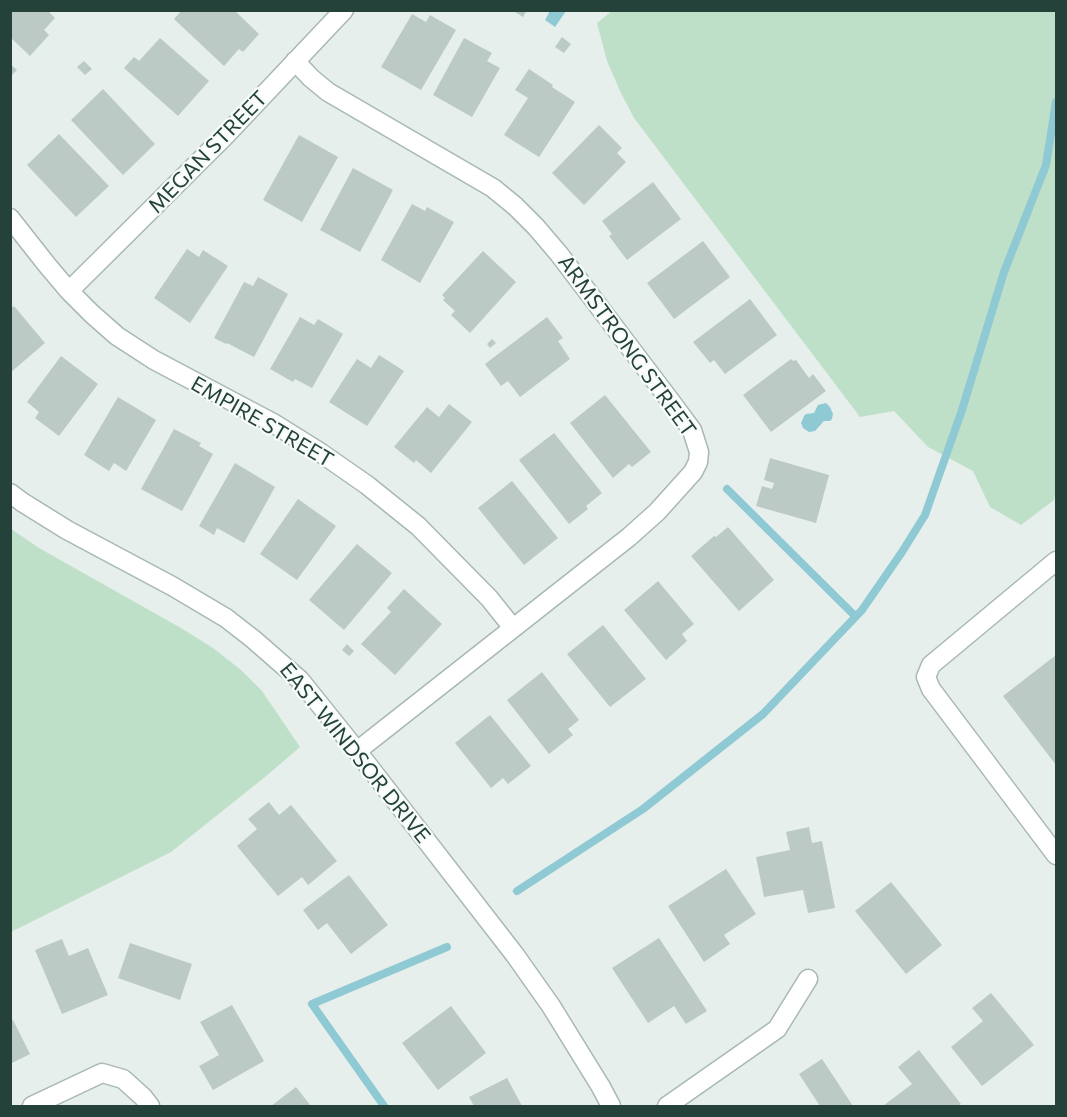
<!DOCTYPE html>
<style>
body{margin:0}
#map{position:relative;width:1067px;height:1117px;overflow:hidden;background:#e6efeb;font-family:Commissioner,sans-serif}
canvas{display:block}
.frame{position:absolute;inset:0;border:12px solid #24423a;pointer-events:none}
</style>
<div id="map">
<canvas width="1067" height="1117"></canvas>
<div class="frame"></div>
</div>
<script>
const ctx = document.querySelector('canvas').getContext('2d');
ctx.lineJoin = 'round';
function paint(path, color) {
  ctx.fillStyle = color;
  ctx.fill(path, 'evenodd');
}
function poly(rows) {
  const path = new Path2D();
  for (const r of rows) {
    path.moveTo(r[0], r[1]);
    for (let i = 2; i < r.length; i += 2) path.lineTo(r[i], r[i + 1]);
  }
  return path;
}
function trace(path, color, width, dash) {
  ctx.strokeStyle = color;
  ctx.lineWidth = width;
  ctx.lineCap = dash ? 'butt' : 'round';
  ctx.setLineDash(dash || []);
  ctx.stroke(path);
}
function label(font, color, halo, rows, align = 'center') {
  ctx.font = font + ' Commissioner,sans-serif';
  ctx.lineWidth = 4.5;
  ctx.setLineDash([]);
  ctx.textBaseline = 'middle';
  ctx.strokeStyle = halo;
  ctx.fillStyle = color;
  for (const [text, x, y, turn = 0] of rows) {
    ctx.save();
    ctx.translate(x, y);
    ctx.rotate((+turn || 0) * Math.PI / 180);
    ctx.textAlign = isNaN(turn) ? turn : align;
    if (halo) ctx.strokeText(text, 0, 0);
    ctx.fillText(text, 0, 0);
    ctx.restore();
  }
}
const green = poly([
 [613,10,1056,11,1056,491,1054,500,1021,525,990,507,973,471,928,447,894,411,860,417,634,118,620,91,607,61,597,23],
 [11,529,39,548,181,628,213,648,241,670,262,691,300,747,265,777,171,852,11,932]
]);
const water = poly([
 [548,11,549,10,566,11,555,27,545,20,549,13],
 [826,403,830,407,833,414,832,419,830,421,824,421,815,431,809,432,803,428,801,423,804,416,806,414,814,413,818,405]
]);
const stream = poly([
 [727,489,855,616],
 [517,891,643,809,763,714,862,610,902,552,925,515,962,410,1004,272,1046,165,1056,102],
 [384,1106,312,1004,447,947]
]);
const building = poly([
 [10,10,47,10,55,18,44,30,49,35,30,56,10,37],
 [182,10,234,10,259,34,243,52,239,49,224,66,174,19],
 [512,10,527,10,523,17],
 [412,14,426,22,430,15,456,30,421,90,381,67],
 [562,37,571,44,564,53,555,47],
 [160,38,209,81,178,116,124,68,134,57,139,61],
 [464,38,492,53,487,61,500,68,472,117,433,95],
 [84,61,92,69,85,75,77,67],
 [10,64,17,70,10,77],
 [529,69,553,85,552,87,575,102,539,157,504,135,528,98,515,90],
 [103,89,155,144,123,175,71,120],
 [599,125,622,148,617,153,626,162,584,205,552,173],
 [59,134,109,186,76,217,27,165],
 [299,135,338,157,302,222,263,200],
 [353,168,393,190,360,252,320,230],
 [653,182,681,219,627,260,609,236,612,234,602,221],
 [412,204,425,211,427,207,454,222,420,283,381,260],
 [703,241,730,277,674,319,647,283],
 [187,249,199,257,203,250,228,266,190,323,154,298],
 [483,251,516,282,470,333,451,315,455,311,443,300,445,298,442,295],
 [258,277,288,294,254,357,227,343,226,344,214,338,244,282,253,286],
 [750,299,777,335,725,374,714,360,710,363,693,342],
 [14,306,45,343,10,373,10,309],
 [300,317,314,325,318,319,343,334,312,388,295,379,293,382,270,369],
 [547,317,563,338,558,341,570,359,520,397,508,381,501,386,485,364],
 [492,339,496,343,490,348,487,344],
 [379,355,404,371,367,426,329,402,357,359,371,368],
 [61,356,98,384,59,436,35,418,39,412,27,402],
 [791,359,793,361,796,360,809,378,813,374,826,391,771,432,743,395],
 [605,395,651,452,632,467,629,464,613,478,570,423],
 [118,397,156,420,126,471,114,463,109,471,84,455],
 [449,404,472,422,431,473,416,460,414,463,394,447,427,407,439,417],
 [174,429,201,443,199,446,213,454,182,511,141,489],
 [554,433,602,493,586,506,588,509,569,524,519,460],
 [770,458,829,475,816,523,756,506,762,486,772,489,774,483,764,480],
 [235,463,275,487,244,543,217,528,214,535,199,526],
 [512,481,558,538,524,565,478,508],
 [298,499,336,526,297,580,260,554],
 [728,527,774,580,739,611,691,556,714,536,716,537],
 [357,544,392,573,344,630,309,600],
 [658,581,694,624,682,634,687,641,666,660,624,610],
 [404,589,442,624,395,675,361,644,391,612,387,608],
 [603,625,646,679,610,707,567,654],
 [347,644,354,651,349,656,342,650],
 [1056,655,1056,765,1003,696],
 [542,672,579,720,568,729,573,735,549,754,507,700],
 [490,715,531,766,508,784,503,778,491,788,455,743],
 [269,802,279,815,291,805,337,861,308,885,302,877,278,896,237,846,257,829,248,819],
 [809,827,812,843,822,841,835,908,808,913,803,890,764,897,756,857,790,850,786,832],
 [726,869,756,914,724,935,730,944,704,962,668,906],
 [349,875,388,925,351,954,327,923,318,930,303,910],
 [891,882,942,945,906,974,855,911],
 [659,938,707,1011,686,1024,674,1006,648,1023,612,968],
 [62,939,69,956,88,948,108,995,62,1014,35,950],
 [130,943,192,964,180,1000,118,978],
 [991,993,1034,1045,982,1086,951,1047,983,1021,972,1008],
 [232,1005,264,1061,213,1090,199,1066,219,1055,200,1022],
 [451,1006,486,1053,438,1090,402,1043],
 [13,1020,30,1054,10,1064,10,1021],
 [919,1050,961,1104,958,1106,883,1106,912,1084,898,1067],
 [822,1059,853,1106,820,1106,799,1074],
 [507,1078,522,1106,474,1106,469,1097],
 [296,1087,311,1106,271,1106]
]);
const minor = poly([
 [295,61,311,78,328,92,493,188,515,206,536,227,559,254,672,403,692,430,699,452,698,462,693,472,657,512,629,537,357,751],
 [10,218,47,265,69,291,92,314,117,336,154,360,273,423,321,453,367,485,418,526,489,598,513,628],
 [69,291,225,136,344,10],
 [10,493,22,502,67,530,172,586,226,618,253,639,300,680,357,751,515,955,551,1006,601,1087,611,1106],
 [1056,561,931,665,926,677,931,689,1056,855],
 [32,1106,102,1073,123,1079,143,1097,150,1106],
 [667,1106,777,1029,808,979]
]);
const streetNames = [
 ["MEGAN STREET",208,152,-46],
 ["ARMSTRONG STREET",627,346,54],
 ["EMPIRE STREET",262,422,30],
 ["EAST WINDSOR DRIVE",355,753,51]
];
paint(green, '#bfe0c8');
paint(water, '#8ec9d4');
trace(stream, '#8ec9d4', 8);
paint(building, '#bbcac4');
trace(minor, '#a8b8b2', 21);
trace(minor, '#fff', 18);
label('21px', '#24423a', '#f7fbf9', streetNames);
</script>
